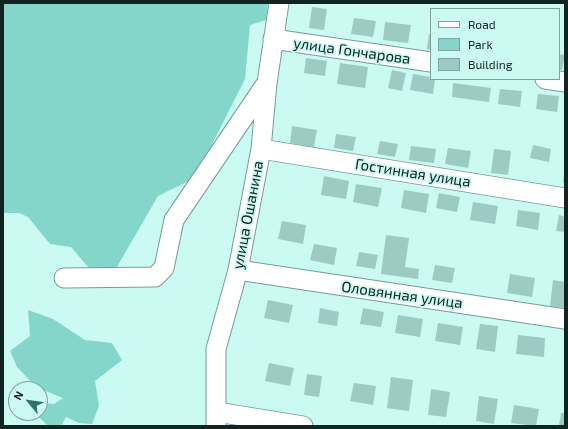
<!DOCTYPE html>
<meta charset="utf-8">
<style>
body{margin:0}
#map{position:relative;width:568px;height:429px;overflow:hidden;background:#cafaf2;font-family:"Exo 2",sans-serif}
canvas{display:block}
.frame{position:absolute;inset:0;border:4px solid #122422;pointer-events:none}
.legend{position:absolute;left:430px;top:8px;width:130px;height:72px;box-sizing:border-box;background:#cafaf2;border:1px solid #80a49f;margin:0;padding:5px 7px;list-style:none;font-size:12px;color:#122422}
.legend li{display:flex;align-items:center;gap:8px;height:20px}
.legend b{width:20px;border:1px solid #80a49f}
.north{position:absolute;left:8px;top:381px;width:40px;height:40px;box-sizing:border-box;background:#cafaf2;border:1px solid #80a49f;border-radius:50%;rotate:299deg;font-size:11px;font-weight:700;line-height:16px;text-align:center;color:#122422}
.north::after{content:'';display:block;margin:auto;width:14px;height:18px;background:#2c736a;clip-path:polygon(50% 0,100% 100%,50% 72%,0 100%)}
</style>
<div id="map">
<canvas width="568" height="429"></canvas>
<div class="frame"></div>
<ul class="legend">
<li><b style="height:5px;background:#fff"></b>Road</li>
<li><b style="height:11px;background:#85d6ca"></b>Park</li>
<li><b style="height:11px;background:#9dcbc4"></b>Building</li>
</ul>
<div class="north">N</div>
</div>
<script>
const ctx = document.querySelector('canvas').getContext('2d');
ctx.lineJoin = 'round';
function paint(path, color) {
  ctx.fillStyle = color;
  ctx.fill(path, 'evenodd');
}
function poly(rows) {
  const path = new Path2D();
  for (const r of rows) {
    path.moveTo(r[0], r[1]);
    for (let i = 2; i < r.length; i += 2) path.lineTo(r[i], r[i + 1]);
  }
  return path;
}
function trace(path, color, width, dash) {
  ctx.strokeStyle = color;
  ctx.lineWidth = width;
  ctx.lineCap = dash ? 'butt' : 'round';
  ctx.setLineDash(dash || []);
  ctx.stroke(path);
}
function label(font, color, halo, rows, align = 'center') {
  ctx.font = font + ' "Exo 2",sans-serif';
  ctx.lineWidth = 3.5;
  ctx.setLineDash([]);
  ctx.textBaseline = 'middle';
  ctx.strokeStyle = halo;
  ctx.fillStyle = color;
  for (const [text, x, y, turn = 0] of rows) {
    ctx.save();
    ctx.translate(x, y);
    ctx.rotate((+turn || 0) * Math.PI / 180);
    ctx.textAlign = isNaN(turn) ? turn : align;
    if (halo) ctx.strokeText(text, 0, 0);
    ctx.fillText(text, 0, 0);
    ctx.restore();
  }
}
const green = poly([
 [3,3,268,3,266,20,250,25,245,79,195,178,158,196,114,272,89,268,71,247,50,244,28,217,19,213,3,213],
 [28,310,53,319,85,340,112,343,122,360,95,381,99,406,92,424,79,423,66,417,61,426,48,426,35,413,40,413,40,403,54,404,63,398,36,387,17,367,10,351,30,336]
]);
const building = poly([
 [312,7,327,9,324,30,309,28],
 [354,18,376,21,373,37,351,34],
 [385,22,411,25,408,43,383,40],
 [429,34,431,34,431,50,427,49],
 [559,54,565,55,562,70,559,69],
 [306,58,327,61,325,76,304,73],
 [340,63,368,67,365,88,337,84],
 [392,70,406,73,402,91,388,88],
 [413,74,431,77,431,79,435,79,433,94,410,90],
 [453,83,491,88,489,102,452,97],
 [500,89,522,91,520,107,498,104],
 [538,94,559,96,557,112,536,109],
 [292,126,317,130,314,147,290,143],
 [336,134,356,137,353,151,334,148],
 [380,141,398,144,395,157,377,154],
 [533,145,551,149,549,162,530,158],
 [411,146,436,149,434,163,409,160],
 [448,148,471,151,468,168,445,164],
 [494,149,511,151,508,175,491,173],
 [564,173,565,173,565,183,563,183],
 [324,176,349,181,346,199,321,195],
 [356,184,382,188,378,207,353,202],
 [404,190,429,194,426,213,401,208],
 [439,193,460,197,457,212,436,208],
 [473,202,498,206,495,224,470,220],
 [518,210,540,213,538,230,516,226],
 [559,215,565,217,565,232,556,231],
 [282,221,306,225,303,244,278,239],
 [386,235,409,238,405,267,419,269,418,279,381,274],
 [314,244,337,248,334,265,310,260],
 [359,252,378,255,375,269,356,266],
 [435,265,455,268,452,283,432,280],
 [510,274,535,278,532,297,507,293],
 [553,280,565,282,565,308,550,306],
 [268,300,293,305,289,323,264,318],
 [320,308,339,312,337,326,318,323],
 [363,308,384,312,381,327,360,324],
 [398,315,423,319,420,337,395,333],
 [438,323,463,327,460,345,435,341],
 [480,324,498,326,495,352,476,349],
 [518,335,545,338,544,357,516,354],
 [269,363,294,368,290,386,265,381],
 [307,374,322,376,319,397,304,395],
 [391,377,413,380,409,411,387,408],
 [354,383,376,386,373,405,350,401],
 [431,389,450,392,446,417,428,415],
 [479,396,498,399,494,424,476,421],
 [514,405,539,409,536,426,511,423],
 [561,413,565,413,565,426,559,426]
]);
const minor = poly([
 [273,39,431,62],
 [545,79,565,82],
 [261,149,565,198],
 [238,270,565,319],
 [64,278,155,277,164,268,174,220,266,84],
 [217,412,303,426],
 [216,426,216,349,238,270,261,149,267,83,279,3]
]);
const streetNames = [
 ["улица Гончарова",352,51,8],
 ["Гостинная улица",413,173,9],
 ["улица Ошанина",248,215,-79],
 ["Оловянная улица",402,295,8]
];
paint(green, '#85d6ca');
paint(building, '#9dcbc4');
trace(minor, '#729f98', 21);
trace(minor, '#fff', 19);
label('15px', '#122422', '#cafaf2', streetNames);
</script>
